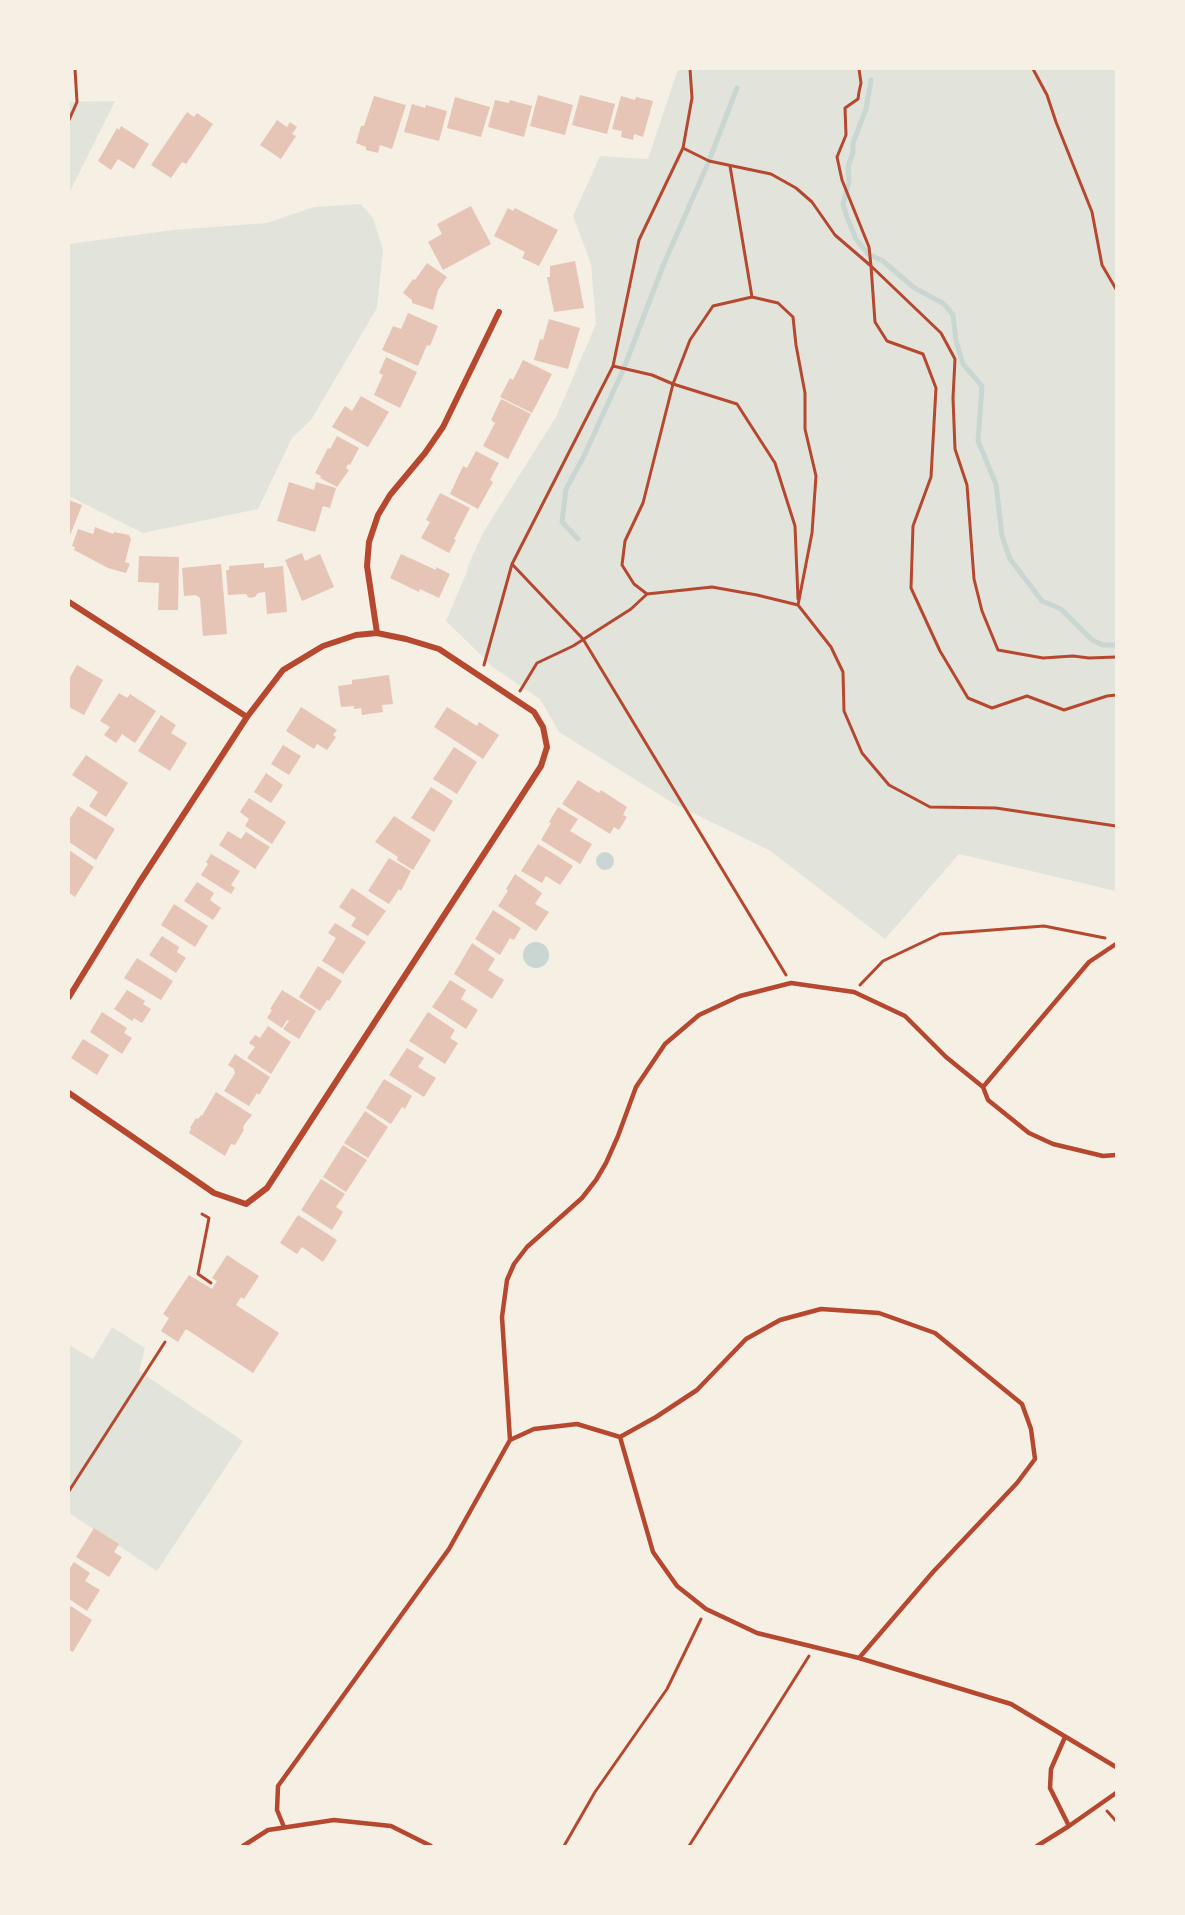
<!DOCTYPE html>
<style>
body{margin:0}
#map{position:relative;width:1185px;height:1915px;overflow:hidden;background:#f6efe4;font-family:"Space Grotesk",sans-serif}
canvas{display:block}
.frame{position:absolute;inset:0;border:70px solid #f6efe4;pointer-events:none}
</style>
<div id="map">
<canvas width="1185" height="1915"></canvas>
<div class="frame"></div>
</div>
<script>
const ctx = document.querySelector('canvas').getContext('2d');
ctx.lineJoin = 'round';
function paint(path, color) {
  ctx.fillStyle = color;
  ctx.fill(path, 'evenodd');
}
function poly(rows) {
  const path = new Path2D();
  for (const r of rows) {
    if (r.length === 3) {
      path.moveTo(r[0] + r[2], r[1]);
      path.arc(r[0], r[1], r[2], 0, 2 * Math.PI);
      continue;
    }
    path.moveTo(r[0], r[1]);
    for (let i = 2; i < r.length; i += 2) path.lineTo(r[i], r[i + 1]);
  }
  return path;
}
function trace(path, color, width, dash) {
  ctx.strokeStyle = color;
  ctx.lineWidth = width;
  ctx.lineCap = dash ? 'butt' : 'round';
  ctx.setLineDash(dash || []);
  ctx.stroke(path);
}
const green = poly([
 [678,69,1116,69,1116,891,959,854,885,939,769,850,676,805,559,732,540,699,494,668,446,621,468,569,467,568,484,531,556,417,596,324,591,264,573,216,600,156,648,159],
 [115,101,69,193,69,102],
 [361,204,373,218,383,250,377,308,311,420,292,438,258,509,143,533,69,496,69,244,173,230,267,223,314,207],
 [112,1327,145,1348,139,1371,243,1441,157,1571,69,1513,69,1345,93,1359]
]);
const water = poly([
 [605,861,9],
 [536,955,13]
]);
const stream = poly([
 [871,80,866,109,853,143,853,152,848,167,849,182,843,204,847,217,856,239,868,254,883,261,913,287,944,304,953,315,956,341,963,364,982,386,978,441,996,484,1002,536,1010,559,1042,601,1061,609,1092,640,1103,645,1116,645],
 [578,539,562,522,566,489,584,456,624,368,663,266,709,161,737,88]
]);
const building = poly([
 [538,95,573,105,565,135,530,126],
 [580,95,615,104,607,134,572,125],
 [374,96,406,105,392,149,380,145,378,153,366,150,366,147,356,143,361,126,364,126],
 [621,96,635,100,636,97,653,101,643,137,634,134,633,140,621,137,622,131,612,129],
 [455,97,490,107,481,137,447,128],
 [495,100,509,103,510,100,532,106,524,137,488,127],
 [412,104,425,108,426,105,447,111,439,141,404,132],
 [187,112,194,117,197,113,213,124,186,164,182,162,171,178,151,165],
 [277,120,287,127,290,122,297,127,292,134,296,136,281,159,260,145],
 [121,126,149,144,134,169,118,159,111,170,98,161,117,128,119,130],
 [471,206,491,244,443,270,428,242,442,234,437,224],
 [508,208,513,211,515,208,558,230,539,266,522,258,525,252,494,236],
 [575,261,584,308,554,312,547,277,550,277,550,266],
 [427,263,447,277,438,290,433,310,412,303,412,300,403,293,413,279,415,280],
 [408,313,438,326,430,346,427,345,418,366,382,350,393,326,401,329],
 [549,319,580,328,568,369,534,360,540,339,543,340],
 [386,357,417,372,400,408,374,395,383,375,379,373],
 [523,360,552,374,532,413,500,397,510,378,513,380],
 [361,396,389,412,368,447,332,427,345,406,352,411],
 [501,399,531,414,508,459,483,446,495,423,491,420],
 [337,436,359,448,350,465,348,464,346,468,349,470,337,487,320,478,321,476,315,473,328,448,330,449],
 [476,451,499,463,490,480,493,482,478,509,450,494,463,466,467,468],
 [289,482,314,490,316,482,336,488,330,508,323,506,315,532,277,521],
 [440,493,470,508,454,539,456,540,449,553,421,538,430,522,426,520],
 [69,500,82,505,69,538],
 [95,527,113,534,114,532,129,535,131,539,125,562,130,564,126,573,108,568,74,550,75,547,72,546,78,529,93,534],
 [302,553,305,561,320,554,334,587,302,601,285,560],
 [401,554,436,570,436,567,450,574,439,598,420,589,419,592,390,578],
 [139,556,179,557,178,610,158,610,159,583,138,582],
 [264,563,264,568,283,566,287,612,267,614,265,592,258,593,255,597,249,598,246,594,228,595,226,570,229,570,229,566],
 [221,564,227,634,203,636,200,598,196,595,184,596,182,568],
 [77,665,103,680,84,715,69,707,69,679],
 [389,675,393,704,382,705,383,712,362,715,361,708,354,709,354,706,341,707,338,686,352,684,352,680],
 [119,693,127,698,130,694,156,711,135,743,122,734,116,743,104,735,110,727,100,721],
 [301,707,337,730,333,735,336,737,327,750,317,744,314,749,286,731],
 [447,707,477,726,479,722,499,735,483,759,434,727],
 [161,715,176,725,171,733,187,743,170,771,138,751],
 [283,745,301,756,289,775,271,764],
 [454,747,477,762,457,794,433,779],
 [86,755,128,783,106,817,89,806,98,792,72,775],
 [266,773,283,785,271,803,254,792],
 [578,780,599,793,601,790,627,807,623,815,627,817,619,830,614,827,610,834,562,804],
 [431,787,453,801,434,832,411,818],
 [249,798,286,822,272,844,245,826,249,819,240,812],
 [78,806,115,829,96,860,69,842,69,817,70,818],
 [558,807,578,819,570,831,592,844,580,864,541,840,551,823,549,822],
 [394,816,431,840,413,870,397,860,398,857,375,842],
 [228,831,241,839,246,832,270,847,255,869,219,845],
 [538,844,573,866,560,885,546,876,542,883,521,871],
 [69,850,94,867,75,897,69,893],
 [211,854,240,871,231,885,235,888,231,894,201,875,208,864,206,862],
 [389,858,411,871,401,891,399,889,389,904,368,891],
 [515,874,542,893,535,904,549,912,536,931,498,906,508,891,506,889],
 [197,882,214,893,210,900,221,908,213,920,184,901],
 [352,888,386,911,368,936,351,926,356,918,339,907],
 [174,904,208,926,195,947,161,925],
 [493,910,521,928,514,940,510,938,500,955,475,939],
 [335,923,366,942,343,974,322,961,336,938,328,933],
 [162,936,179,947,177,952,186,958,176,973,149,955],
 [472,943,495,959,488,970,504,980,492,999,454,974],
 [137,958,173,981,161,1000,124,978],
 [318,966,342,981,329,1001,327,1000,320,1011,299,997],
 [450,980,466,990,461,999,478,1010,466,1029,432,1007],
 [127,990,145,1001,143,1004,151,1009,142,1023,134,1018,132,1021,114,1009],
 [282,990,316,1011,299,1039,283,1029,289,1021,287,1020,282,1028,267,1018,272,1010,270,1009],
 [102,1012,127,1028,124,1033,132,1038,122,1054,90,1032],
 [428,1012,455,1030,450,1038,458,1043,445,1064,409,1041],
 [268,1026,291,1042,271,1074,247,1058,255,1047,249,1043,255,1035,260,1038],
 [83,1039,109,1055,97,1075,71,1058],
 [407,1048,424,1058,418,1067,436,1078,424,1097,389,1075],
 [235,1054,270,1077,259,1095,257,1093,249,1106,224,1091,235,1073,234,1069,228,1065],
 [384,1079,412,1096,405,1109,402,1107,391,1124,366,1108],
 [216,1092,252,1115,244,1125,243,1129,244,1130,235,1145,231,1144,225,1156,189,1133,191,1129,190,1128,196,1118,198,1119,201,1115,202,1116],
 [365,1111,388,1127,368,1158,344,1143],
 [343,1145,367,1160,346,1192,323,1177],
 [321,1179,345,1194,336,1207,343,1212,332,1230,301,1210],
 [298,1215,337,1240,323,1262,302,1247,297,1254,280,1243],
 [227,1255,259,1276,244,1299,241,1297,236,1305,279,1333,253,1373,186,1329,178,1342,161,1331,169,1318,163,1314,189,1275,212,1289,217,1281,212,1278],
 [94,1528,119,1544,114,1552,122,1557,109,1577,76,1557],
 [74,1562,90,1573,85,1581,100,1590,87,1611,69,1599,69,1569],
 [71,1606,92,1620,73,1652,69,1650,69,1609]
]);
const path = poly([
 [859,69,861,83,859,92,858,99,845,108,846,135,837,157,842,180,869,247,871,266,941,333,955,359,953,398,955,449,967,485,974,579,982,611,998,650,1043,658,1073,656,1089,658,1116,657],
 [1033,69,1047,95,1056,122,1092,212,1102,265,1116,289],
 [69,120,77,102,75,69],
 [683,148,709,161,771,174,796,188,812,202,835,235,871,266,875,322,887,341,923,354,936,388,931,477,913,526,911,588,940,651,968,698,992,708,1027,696,1064,710,1107,696,1116,695],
 [730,166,752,297],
 [613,366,652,375,673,384,737,404,775,463,795,526,798,599],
 [512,564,583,639,786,975],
 [647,594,634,584,622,565,625,541,643,503,673,384,690,340,713,306,752,297,778,303,793,317,796,345,805,393,805,429,816,476,812,533,798,605],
 [647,594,712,587,757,595,798,605,831,647,843,672,844,711,862,753,889,785,930,807,996,808,1116,826],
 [484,665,512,564,613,366,639,240,683,148,692,98,690,69],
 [520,691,537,663,573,646,631,609,647,594],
 [860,985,883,961,940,934,1044,926,1105,938],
 [202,1214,209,1218,198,1274,211,1283],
 [69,1491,165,1342],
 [1107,1811,1116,1821],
 [564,1846,595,1792,667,1689,701,1619],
 [689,1846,809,1656]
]);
const service = poly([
 [983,1087,1089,962,1116,944],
 [620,1437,653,1552,677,1586,706,1609,757,1633,859,1658,1011,1704,1116,1767],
 [510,1440,502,1317,507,1280,514,1264,527,1247,582,1198,596,1180,606,1163,618,1136,636,1087,665,1044,699,1015,740,996,791,983,854,992,905,1016,946,1057,983,1087,988,1100,1029,1133,1053,1144,1103,1156,1116,1155],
 [1065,1737,1051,1769,1050,1788,1069,1826],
 [284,1827,277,1810,278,1786,449,1549,510,1440,534,1429,577,1424,620,1437,656,1417,697,1390,746,1339,780,1320,821,1309,879,1313,935,1333,1022,1404,1031,1429,1035,1459,1017,1483,933,1572,859,1658],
 [243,1846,268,1830,334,1820,391,1826,431,1846],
 [1037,1846,1069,1826,1116,1793]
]);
const minor = poly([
 [69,602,247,717],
 [377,633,367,566,369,542,378,515,390,495,425,453,443,427,499,312],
 [69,997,139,883,247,717,283,670,323,646,356,635,377,633,406,639,439,649,534,712,543,727,547,747,541,766,267,1188,246,1204,214,1193,69,1093]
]);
paint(green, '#e2e4dc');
paint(water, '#c9d6d2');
trace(stream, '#c9d6d2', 5);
paint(building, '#e6c5b7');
trace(path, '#b5482f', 3);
trace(service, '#b5482f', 4.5);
trace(minor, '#b5482f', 6);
</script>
